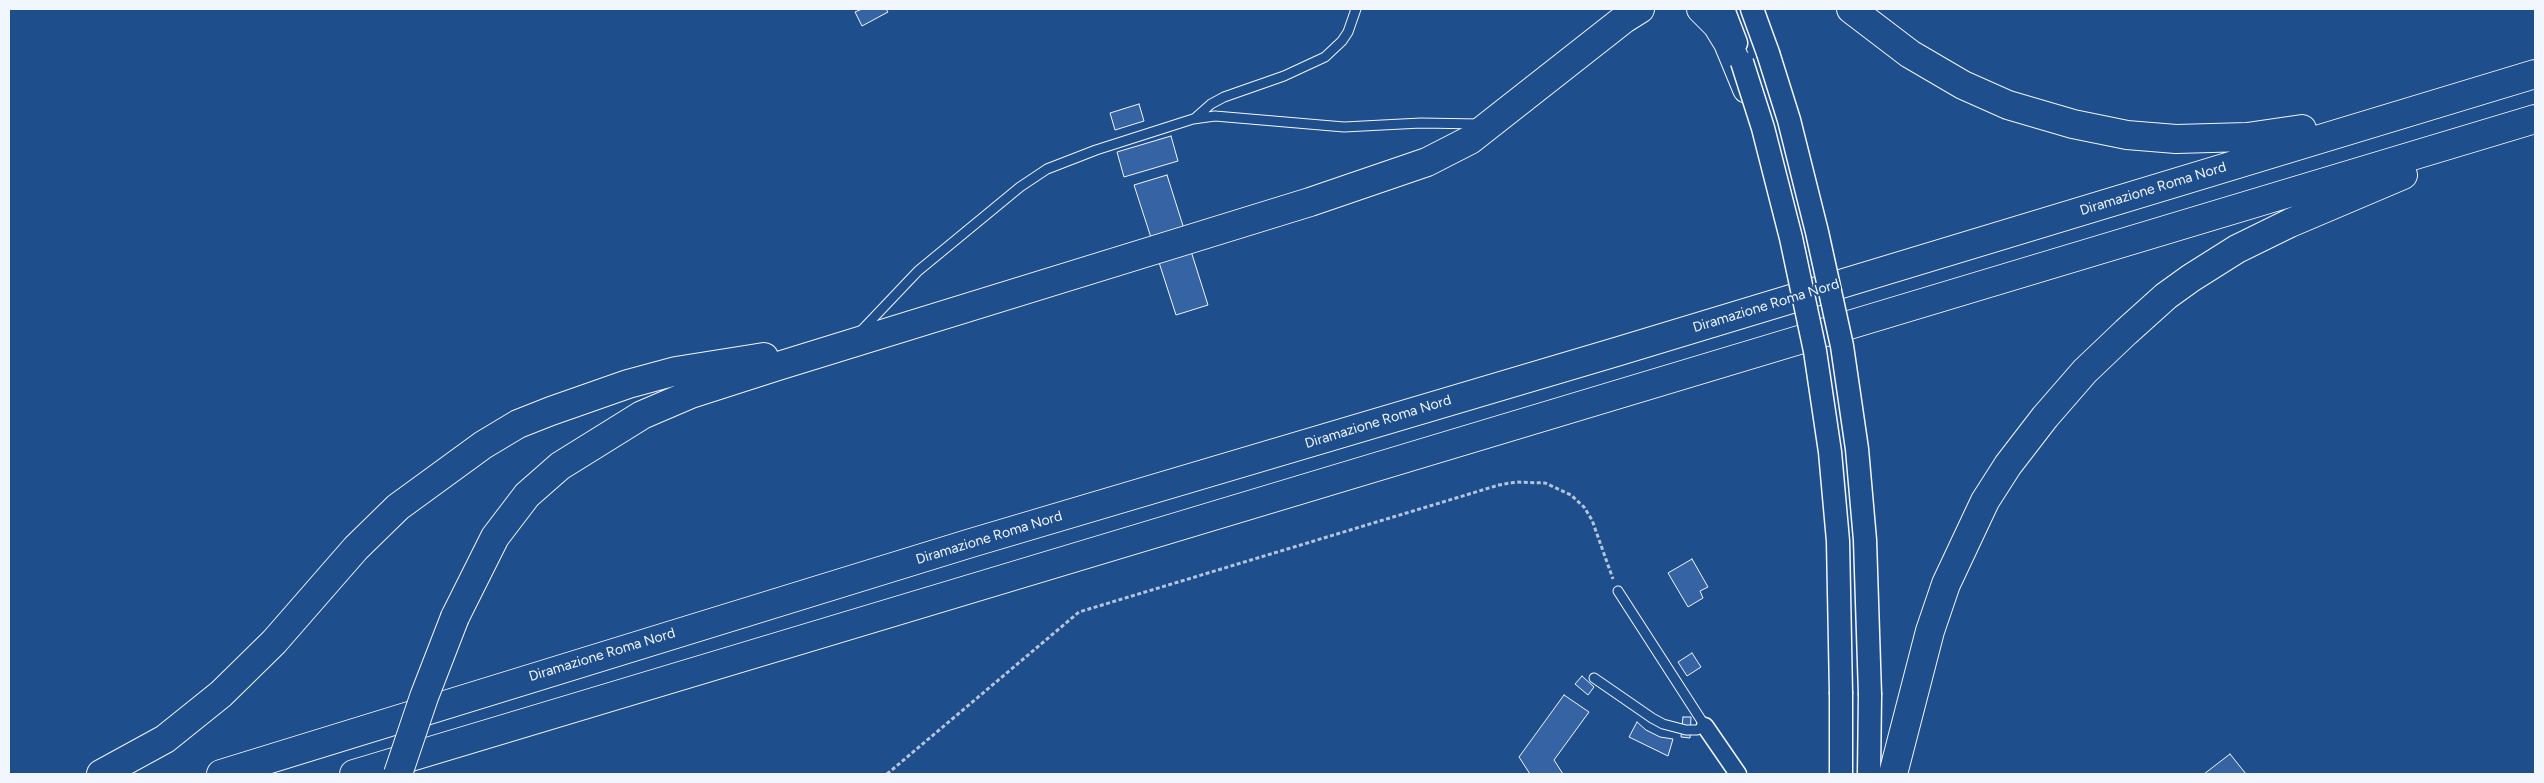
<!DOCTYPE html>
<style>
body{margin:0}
#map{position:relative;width:2544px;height:783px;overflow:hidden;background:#1f4e8c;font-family:Figtree,sans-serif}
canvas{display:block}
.frame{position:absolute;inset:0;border:10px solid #f2f6ff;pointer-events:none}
</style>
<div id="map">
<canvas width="2544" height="783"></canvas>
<div class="frame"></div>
</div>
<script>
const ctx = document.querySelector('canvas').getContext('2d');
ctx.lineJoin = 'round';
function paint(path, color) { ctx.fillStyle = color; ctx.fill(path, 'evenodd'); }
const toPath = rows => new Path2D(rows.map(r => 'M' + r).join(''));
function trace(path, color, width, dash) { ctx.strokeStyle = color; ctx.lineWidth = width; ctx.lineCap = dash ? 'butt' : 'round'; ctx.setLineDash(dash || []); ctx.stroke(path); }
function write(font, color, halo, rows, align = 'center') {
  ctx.font = font + ' Figtree,sans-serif'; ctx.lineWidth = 4; ctx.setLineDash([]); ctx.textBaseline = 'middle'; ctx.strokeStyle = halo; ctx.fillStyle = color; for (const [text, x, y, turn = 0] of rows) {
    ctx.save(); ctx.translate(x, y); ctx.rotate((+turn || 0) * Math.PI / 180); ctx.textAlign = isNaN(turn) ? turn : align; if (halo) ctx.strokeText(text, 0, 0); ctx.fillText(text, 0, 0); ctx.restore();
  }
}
const building = toPath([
 [862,9,886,9,888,12,862,26,855,12,862,9],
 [1139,104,1144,121,1115,130,1110,113,1139,104],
 [1171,136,1178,161,1124,177,1117,152,1171,136],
 [1167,175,1208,305,1176,315,1134,185,1167,175],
 [1692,559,1708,587,1700,591,1703,598,1688,607,1668,573,1692,559],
 [1692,653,1701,667,1687,676,1678,662,1692,653],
 [1582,676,1594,687,1588,695,1575,684,1582,676],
 [1564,695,1589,712,1554,760,1563,774,1530,774,1519,757,1564,695],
 [1683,717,1691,717,1690,738,1681,737,1683,717],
 [1637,722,1646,730,1660,737,1673,739,1668,756,1629,737,1637,722],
 [2230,754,2246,774,2204,774,2230,754]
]);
const path = toPath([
 [887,774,1079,612,1499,485,1516,482,1545,483,1571,495,1584,507,1592,520,1613,579]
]);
const service = toPath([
 [1194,119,1211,104,1224,97,1284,76,1325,57,1342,41,1348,32,1356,9],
 [861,331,918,271,1020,187,1047,169,1096,150,1193,119,1215,116,1344,127,1421,123,1479,124],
 [1594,678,1652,718,1663,724,1686,730,1697,730,1705,726,1618,591]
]);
const minor = toPath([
 [1705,726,1738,774]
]);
const secondary = toPath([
 [1723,9,1736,43],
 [1752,9,1768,53],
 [1841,774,1841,694],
 [1869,774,1870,695]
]);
const motorway = toPath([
 [1701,9,1717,25,1728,43,1747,89],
 [1851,9,1910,54,1963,85,2008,105,2073,124,2127,135,2176,139,2247,137,2302,129],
 [455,617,495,537,527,495,560,466,642,415,691,394,775,367,1310,202,1427,162,1470,140,1624,19,1640,9],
 [101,774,165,739,221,694,274,642,356,548,398,507,483,445,518,424,551,411,628,384,676,371,764,357],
 [221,774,971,543,1616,352,2535,74],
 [354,774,2535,119],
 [1893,774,1930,631,1946,584,1985,501,2008,465,2045,417,2085,371,2126,332,2166,296,2191,278,2237,249,2290,223,2403,175]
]);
const secondaryBridge = toPath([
 [1768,53,1789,120,1817,232,1842,346,1857,449,1865,540,1870,695],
 [1742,62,1763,128,1791,238,1815,351,1830,452,1838,541,1841,694]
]);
const motorwayBridge = toPath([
 [398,774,424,697,455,617]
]);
const streetNames = [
 ["Diramazione Roma Nord",2153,189,-17],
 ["Diramazione Roma Nord",1766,306,-17],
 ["Diramazione Roma Nord",1378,422,-17],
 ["Diramazione Roma Nord",989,538,-17],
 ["Diramazione Roma Nord",602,655,-17]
];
paint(building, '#3563a3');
trace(building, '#f2f6ff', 1);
trace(service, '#f2f6ff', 11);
trace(minor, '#f2f6ff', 19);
trace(secondary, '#f2f6ff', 25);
trace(motorway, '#f2f6ff', 30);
trace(path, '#b3c4dc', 3, [4, 2.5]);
trace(service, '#1f4e8c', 9);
trace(minor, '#1f4e8c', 16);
trace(secondary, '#1f4e8c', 22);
trace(motorway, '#1f4e8c', 28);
trace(secondaryBridge, '#f2f6ff', 25, []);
trace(motorwayBridge, '#f2f6ff', 30, []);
trace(secondaryBridge, '#1f4e8c', 22);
trace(motorwayBridge, '#1f4e8c', 28);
write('14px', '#f2f6ff', '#1f4e8c', streetNames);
</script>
